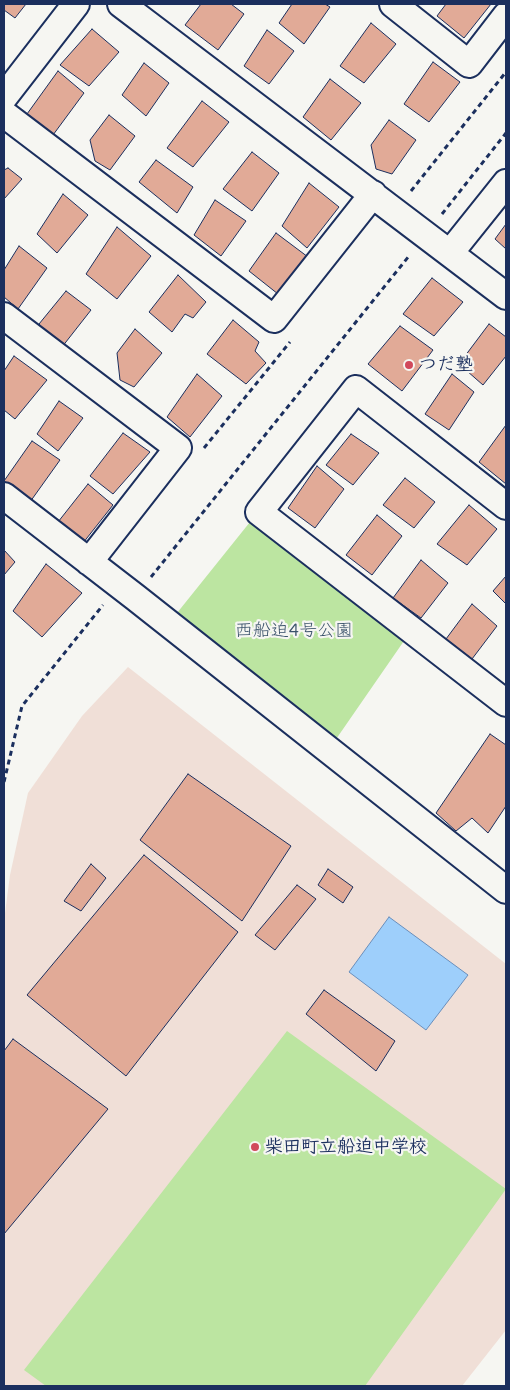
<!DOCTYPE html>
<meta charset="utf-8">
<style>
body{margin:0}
#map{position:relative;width:510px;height:1390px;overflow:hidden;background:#f6f6f2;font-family:Delius,sans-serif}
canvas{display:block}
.frame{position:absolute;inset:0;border:5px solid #1b2f5e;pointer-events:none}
</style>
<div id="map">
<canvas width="510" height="1390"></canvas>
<div class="frame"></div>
</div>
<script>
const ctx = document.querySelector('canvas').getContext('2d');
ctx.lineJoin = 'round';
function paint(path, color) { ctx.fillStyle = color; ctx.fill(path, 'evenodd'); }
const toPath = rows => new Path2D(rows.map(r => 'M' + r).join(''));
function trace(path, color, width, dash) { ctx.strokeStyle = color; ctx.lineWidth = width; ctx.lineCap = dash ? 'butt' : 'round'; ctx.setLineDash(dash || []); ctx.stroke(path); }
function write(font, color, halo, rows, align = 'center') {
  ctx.font = font + ' Delius,"Klee One",sans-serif'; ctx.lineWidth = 4.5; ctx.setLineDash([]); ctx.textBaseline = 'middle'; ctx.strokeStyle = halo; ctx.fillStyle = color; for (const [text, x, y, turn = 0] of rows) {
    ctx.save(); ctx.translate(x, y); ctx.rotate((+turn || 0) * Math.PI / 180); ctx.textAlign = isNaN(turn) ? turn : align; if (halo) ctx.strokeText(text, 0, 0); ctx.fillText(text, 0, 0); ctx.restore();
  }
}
const built = toPath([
 [128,667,506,964,506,1330,462,1386,4,1386,4,921,10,875,28,793,82,716]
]);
const green = toPath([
 [254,517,406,638,332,745,173,618],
 [287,1031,506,1189,365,1386,46,1386,24,1370]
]);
const water = toPath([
 [389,917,468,975,426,1030,349,972,389,917]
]);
const building = toPath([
 [4,4,26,4,15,18,4,10,4,4],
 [201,4,231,4,244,14,218,50,185,25,201,4],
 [292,4,325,4,330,7,304,44,279,23,292,4],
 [446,4,491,4,464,38,437,16,446,4],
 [371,23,396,44,364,83,340,66,371,23],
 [92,29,119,52,89,86,60,65,92,29],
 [267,30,294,51,269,84,244,66,267,30],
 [433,62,460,82,429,122,404,104,433,62],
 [144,63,169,83,146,116,122,95,144,63],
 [58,71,84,93,53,135,27,114,58,71],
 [330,79,361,103,331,140,303,117,330,79],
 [202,101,229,122,193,167,167,148,202,101],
 [109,115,135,136,110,170,95,161,90,140,109,115],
 [389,120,416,140,392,174,376,169,371,145,389,120],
 [252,152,279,173,252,211,223,189,252,152],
 [156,160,193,187,177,213,139,182,156,160],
 [8,168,22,179,4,199,4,170,8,168],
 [309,183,339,207,307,248,282,226,309,183],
 [63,194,88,215,57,253,37,234,63,194],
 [215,200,246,221,221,256,194,235,215,200],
 [506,224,506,249,495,239,506,224],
 [117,227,151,256,117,299,86,274,117,227],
 [276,233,308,257,278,294,249,271,276,233],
 [19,246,47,268,18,309,4,297,4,270,19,246],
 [178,275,206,302,193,318,185,314,172,332,149,312,178,275],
 [432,278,463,302,434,336,403,314,432,278],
 [66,291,91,310,62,347,39,324,66,291],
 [233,320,259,342,255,351,266,363,246,384,207,354,233,320],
 [489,324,506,337,506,356,483,385,459,364,489,324],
 [400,326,433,350,402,391,368,364,400,326],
 [135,329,162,353,134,387,120,380,117,353,135,329],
 [14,356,47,380,15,419,4,410,4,371,14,356],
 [197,374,222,396,190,437,167,417,197,374],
 [452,374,474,392,449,430,425,414,452,374],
 [59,401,83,418,58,451,37,434,59,401],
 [506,425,506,484,479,462,506,425],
 [123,433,150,452,113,494,90,476,123,433],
 [351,434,379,453,353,485,326,465,351,434],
 [32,441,60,460,30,502,4,481,32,441],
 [317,466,344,489,315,528,288,508,317,466],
 [405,478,435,502,414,528,383,505,405,478],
 [88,484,113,505,83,543,58,522,88,484],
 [469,505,497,529,467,565,437,544,469,505],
 [377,515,402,536,372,575,346,555,377,515],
 [4,550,15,562,4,575,4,550],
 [421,560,448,583,421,618,393,598,421,560],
 [46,564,82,593,42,637,13,611,46,564],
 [506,576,506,604,493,591,506,576],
 [472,604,497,626,472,659,446,639,472,604],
 [490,734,506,745,506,806,488,833,472,818,456,831,436,813,490,734],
 [188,774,291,846,242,921,140,840,188,774],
 [144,855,238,932,126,1076,27,995,144,855],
 [91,864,106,878,81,911,64,901,91,864],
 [328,869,353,887,343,903,318,885,328,869],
 [297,885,316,899,275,950,255,935,297,885],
 [324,990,395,1041,376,1071,306,1014,324,990],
 [13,1039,108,1109,4,1234,4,1051,13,1039]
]);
const path = toPath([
 [411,191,506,72],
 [442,214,506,133],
 [204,448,290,342],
 [151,577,409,256],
 [4,782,22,706,103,605]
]);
const street = toPath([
 [121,4,506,296],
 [393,4,469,64,506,16],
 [4,97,76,4],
 [4,114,274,319,373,194],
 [450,253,506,183],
 [4,316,178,448,89,562],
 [4,496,135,597,506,890],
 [506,506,356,389,259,512,506,703]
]);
const markers = [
 [409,365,5,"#d1495b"],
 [255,1147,5,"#d1495b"]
];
const poiNames = [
 ["つだ塾",419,365],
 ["柴田町立船迫中学校",265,1147]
];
const parkNames = [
 ["西船迫4号公園",294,631]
];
paint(built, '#f0dfd7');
paint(green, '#bce5a1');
paint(water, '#9ecffb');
trace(water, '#6a8fbc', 1);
paint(building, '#e1aa97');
trace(building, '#1b2f5e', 1);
trace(street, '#1b2f5e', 30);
trace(path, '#1b2f5e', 3, [5, 4]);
trace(street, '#f6f6f2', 26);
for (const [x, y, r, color] of markers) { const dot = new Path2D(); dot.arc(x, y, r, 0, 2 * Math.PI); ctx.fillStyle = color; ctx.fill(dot); trace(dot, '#f6f6f2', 2); }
write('bold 18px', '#1b2f5e', '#f6f6f2', poiNames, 'left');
write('18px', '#3b536b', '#f6f6f2', parkNames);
</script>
